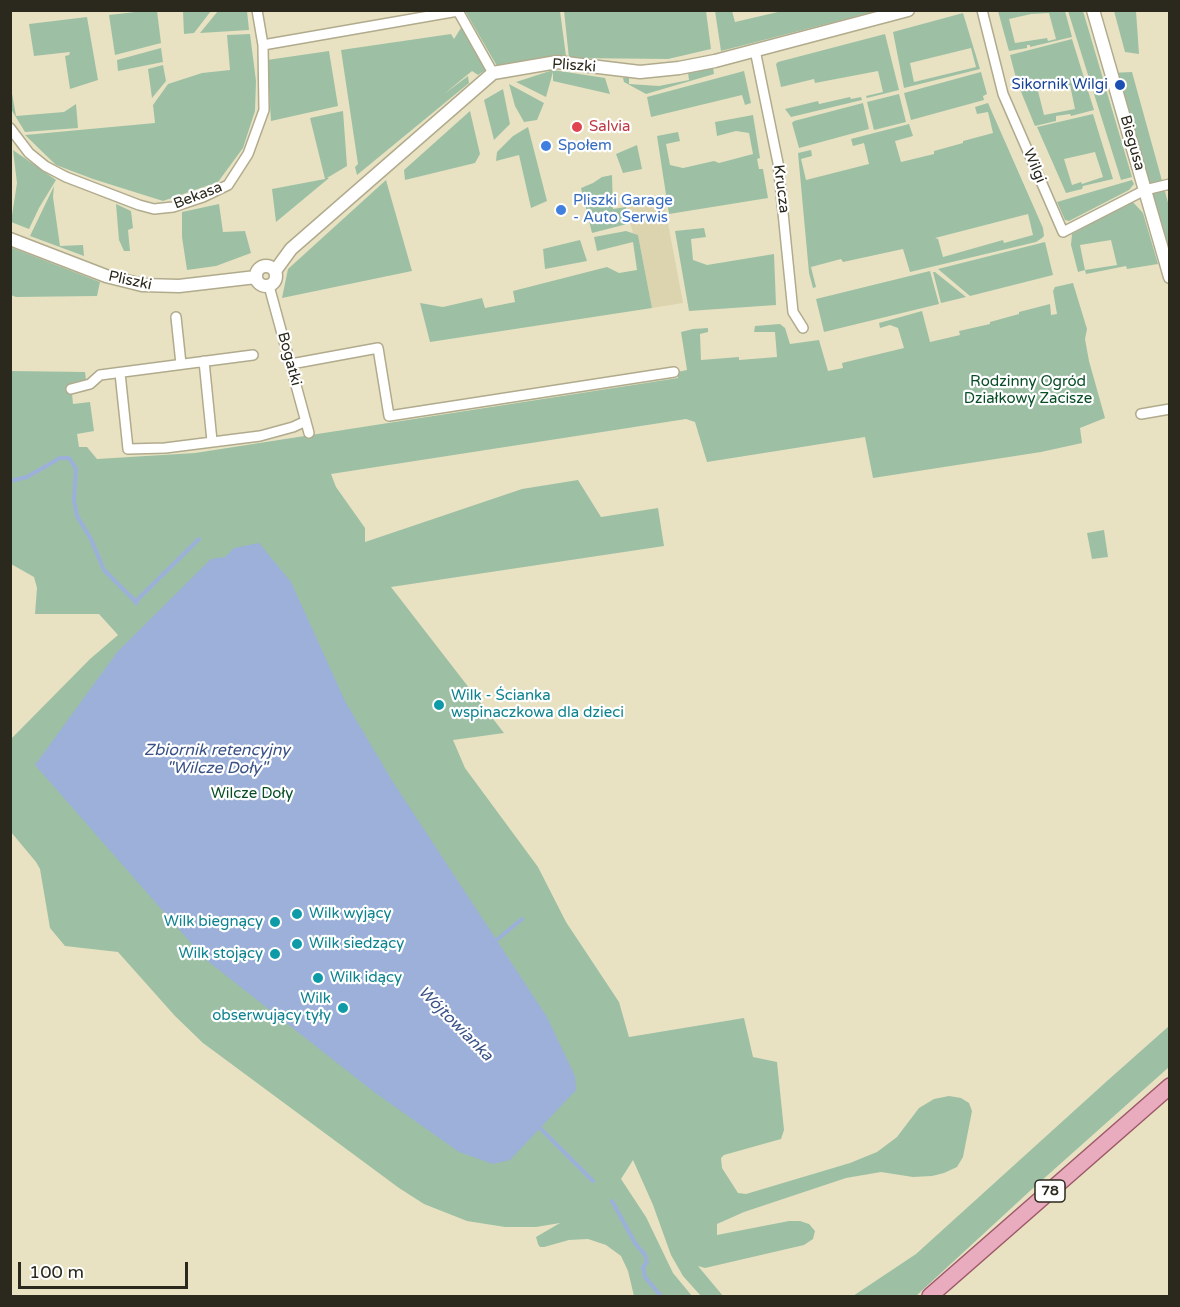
<!DOCTYPE html>
<meta charset="utf-8">
<style>
body{margin:0}
#map{position:relative;width:1180px;height:1307px;overflow:hidden;background:#e8e2c2;font-family:"Varela Round",sans-serif}
canvas{display:block}
.frame{position:absolute;inset:0;border:12px solid #2b291d;pointer-events:none}
.scale{position:absolute;left:18px;top:1262px;width:170px;height:27px;box-sizing:border-box;border:3px solid #2b291d;border-top:0;padding-left:8px;font-size:18px;line-height:21px;white-space:nowrap;color:#2b291d;-webkit-text-stroke:4px #fff;paint-order:stroke}
</style>
<div id="map">
<canvas width="1180" height="1307"></canvas>
<div class="frame"></div>
<div class="scale">100 m</div>
</div>
<script>
const ctx = document.querySelector('canvas').getContext('2d');
ctx.lineJoin = 'round';
function paint(path, color) { ctx.fillStyle = color; ctx.fill(path, 'evenodd'); }
const toPath = rows => new Path2D(rows.map(r => 'M' + r).join(''));
function trace(path, color, width, dash) { ctx.strokeStyle = color; ctx.lineWidth = width; ctx.lineCap = dash ? 'butt' : 'round'; ctx.setLineDash(dash || []); ctx.stroke(path); }
function write(font, color, halo, rows, align = 'center') {
  ctx.font = font + ' "Varela Round",sans-serif'; ctx.lineWidth = 4.5; ctx.setLineDash([]); ctx.textBaseline = 'middle'; ctx.strokeStyle = halo; ctx.fillStyle = color; for (const [text, x, y, turn = 0] of rows) {
    ctx.save(); ctx.translate(x, y); ctx.rotate((+turn || 0) * Math.PI / 180); ctx.textAlign = isNaN(turn) ? turn : align; if (halo) ctx.strokeText(text, 0, 0); ctx.fillText(text, 0, 0); ctx.restore();
  }
}
const built = toPath([
 [664,202,683,303,652,308,638,235,633,233,626,207]
]);
const green = toPath([
 [144,11,157,11,161,43,115,55,109,15],
 [183,11,183,10,211,11,194,33,184,34],
 [218,11,247,11,249,30,200,33],
 [465,11,560,11,566,56,497,66],
 [564,11,706,11,711,49,668,59,569,58],
 [715,11,732,11,735,22,782,11,877,11,721,51],
 [998,11,1065,11,1072,37,1030,47,1030,45,1027,45,1027,48,1009,51],
 [1049,13,1056,39,1048,41,1047,38,1015,43,1009,19,1031,14],
 [1068,11,1083,11,1132,177,1121,180],
 [1114,11,1136,11,1139,54,1125,52],
 [963,13,980,69,904,88,893,32],
 [971,48,976,67,914,82,910,63],
 [87,17,98,80,70,89,65,56,69,55,70,52,34,56,29,24],
 [464,23,490,67,478,75,472,71,444,94,468,76,469,83,357,175,355,167,358,164,341,50,451,34,454,39],
 [250,34,256,81,255,111,243,148,218,182,163,201,93,179,56,165,25,135,155,123,153,105,168,84,202,73,230,70,227,35],
 [885,34,899,90,867,98,866,96,883,92,878,71,815,83,814,79,781,87,776,64,778,62],
 [1072,39,1094,110,1071,116,1070,114,1056,116,1056,121,1035,126,1017,82,1010,55],
 [1060,85,1060,87,1070,85,1075,109,1044,115,1038,91],
 [161,48,163,62,118,71,117,60],
 [329,51,338,106,271,121,267,60],
 [163,65,166,81,152,98,148,69],
 [713,67,714,74,646,94,624,82,623,78,629,77,629,84,659,86,689,80,688,73],
 [553,70,605,78,610,94,553,81,553,72,546,97,516,82],
 [744,71,751,103,745,105,742,95,651,117,647,97],
 [981,72,987,94,983,96,984,100,911,120,904,93],
 [1132,72,1169,206,1169,276,1111,73],
 [10,82,16,116,64,112,76,104,78,128,25,132,11,109],
 [509,84,544,103,537,120,524,122,515,106],
 [503,89,510,124,494,140,484,100],
 [899,94,906,122,874,130,867,102],
 [850,97,851,99,861,97,862,100,791,117,785,109,818,101,819,104],
 [863,103,869,129,799,148,792,123,794,121],
 [988,103,1043,228,1044,236,1042,238,1036,242,910,272,903,249,843,262,841,259,811,267,816,287,813,288,809,273,798,153,811,150,812,156,801,159,806,180,869,164,864,143,853,146,851,139,909,124,913,136,895,141,901,162,934,154,934,151,963,143,963,141,993,133,988,112,977,114,975,107],
 [1028,214,1033,235,1004,243,1003,240,943,257,938,239,935,238],
 [343,111,347,166,327,178,329,178,276,222,272,189,325,179,310,118],
 [470,111,480,154,475,163,405,180,404,170],
 [1093,114,1113,179,1083,186,1082,189,1066,193,1037,127],
 [1095,152,1103,177,1082,184,1081,182,1072,185,1064,159],
 [753,115,760,158,757,159,759,169,763,169,768,198,669,214,657,136,678,132,680,141,666,144,670,165,683,168,714,161,719,163,753,154,749,133,736,131,717,136,715,122],
 [528,127,547,201,531,208,519,155,496,161,497,152,513,136],
 [637,145,642,169,623,173,616,154],
 [13,150,56,180,39,208,29,229,11,222,17,183],
 [612,175,613,209,626,207,631,223,592,233,581,188,593,183,602,177],
 [386,180,412,271,282,298,288,269],
 [1132,180,1134,184,1129,190,1069,221,1065,220,1057,202],
 [54,186,53,197,60,246,83,245,84,256,30,236],
 [1132,201,1143,213,1158,264,1127,269,1126,266,1086,274,1085,270,1078,272,1071,245,1072,234],
 [1111,240,1117,265,1085,270,1080,245],
 [116,204,131,211,133,228,128,230,130,251,124,251,119,240],
 [219,204,223,232,245,231,251,253,216,266,187,270,182,237,182,212],
 [704,228,706,237,691,239,693,260,707,265,774,254,776,305,689,311,675,231],
 [626,231,638,235,652,308,430,342,420,303,443,307,482,298,485,308,515,302,513,291,607,267,619,273,637,270,633,242,597,251,594,237],
 [580,240,587,261,545,269,543,249],
 [1045,242,1053,275,970,296,938,269],
 [10,247,100,282,97,296,16,297,11,295],
 [930,271,939,304,824,332,816,299],
 [933,272,935,272,966,297,941,303],
 [1073,283,1087,329,1085,339,1089,361,1105,418,1080,428,1082,443,1041,452,873,478,865,437,707,462,695,422,686,419,331,474,336,487,365,528,365,542,522,489,578,480,601,517,658,508,664,546,391,587,504,733,453,740,465,768,538,867,566,922,619,1002,629,1037,744,1018,753,1057,777,1062,784,1130,781,1139,724,1155,721,1158,722,1168,738,1193,746,1194,850,1163,877,1152,897,1137,919,1108,934,1099,949,1096,961,1098,969,1103,972,1111,963,1157,957,1167,944,1173,932,1176,913,1177,881,1172,846,1178,744,1212,717,1224,717,1235,789,1221,800,1221,809,1224,815,1231,813,1239,804,1245,705,1268,698,1266,723,1296,701,1296,683,1276,671,1255,653,1205,633,1160,621,1179,646,1217,673,1273,692,1296,634,1296,628,1271,621,1256,606,1245,588,1239,569,1240,544,1247,540,1247,538,1244,536,1237,560,1223,536,1227,505,1227,467,1221,424,1204,399,1188,203,1043,175,1016,118,952,65,946,50,928,40,869,36,862,11,832,10,740,90,659,118,635,99,614,35,614,37,588,34,577,11,564,11,371,85,372,86,380,71,383,73,404,90,402,94,431,77,434,79,447,87,447,97,459,195,453,678,378,677,372,687,370,681,332,693,329,708,328,708,332,700,334,701,360,739,357,739,360,777,357,775,332,754,332,755,326,780,324,785,328,790,344,819,340,828,371,843,368,842,363,904,348,898,328,890,325,880,328,879,323,922,311,930,342,960,335,959,331,990,324,990,322,1019,314,1019,312,1050,304,1051,315,1057,314,1053,291,1055,287],
 [1104,530,1108,557,1092,559,1087,533],
 [1169,1026,1169,1067,1031,1190,916,1296,853,1296,916,1254,1107,1081]
]);
const water = toPath([
 [259,543,291,582,346,703,393,782,547,1017,575,1076,576,1090,510,1160,493,1164,459,1152,374,1092,205,959,35,765,118,651,211,559,225,557,234,548]
]);
const stream = toPath([
 [10,481,27,477,60,458,69,458,76,469,74,500,77,516,91,539,104,570,137,603],
 [135,602,199,539],
 [493,943,522,919],
 [536,1124,593,1181],
 [612,1201,635,1243,645,1255,647,1262,643,1267,645,1277,661,1296]
]);
const minor = toPath([
 [982,10,1003,94,1063,232,1145,190,1170,184],
 [263,45,458,11,493,73],
 [755,50,778,163,793,312,803,328],
 [10,128,29,153,45,166,66,177,139,205,154,209,173,207,203,197,228,185,248,154,264,110,263,45,257,10],
 [269,286,309,433],
 [176,317,181,364],
 [204,361,212,441],
 [291,364,378,348,389,416,674,372],
 [120,373,128,449,165,448,260,436,293,427,306,421],
 [71,389,90,384,100,375,253,355],
 [1141,414,1170,409]
]);
const tertiary = toPath([
 [1093,10,1170,277],
 [10,239,106,276,142,285,179,286,256,277],
 '256 276a10 10 0 1 1 20 0a10 10 0 1 1-20 0Z',
 [275,271,291,249,493,73,557,62,640,72,679,68,715,61,908,10]
]);
const primary = toPath([
 [930,1296,1170,1086]
]);
const markers = [
 [1120,85,6,"#1a4fb4"],
 [577,127,6,"#e0444e"],
 [546,146,6,"#3f7fe0"],
 [561,210,6,"#3f7fe0"],
 [439,705,6,"#0f9aa8"],
 [297,914,6,"#0f9aa8"],
 [275,922,6,"#0f9aa8"],
 [297,944,6,"#0f9aa8"],
 [275,954,6,"#0f9aa8"],
 [318,978,6,"#0f9aa8"],
 [343,1008,6,"#0f9aa8"]
];
const shields = [
 [1050,1191,30]
];
const shieldNames = [
 ["78",1050,1191]
];
const streetNames = [
 ["Pliszki",574,66,4],
 ["Biegusa",1132,143,74],
 ["Wilgi",1034,166,67],
 ["Krucza",781,189,83],
 ["Bekasa",198,196,-21],
 ["Pliszki",130,281,12],
 ["Bogatki",289,359,75]
];
const transitNames = [
 ["Sikornik Wilgi",1108,85]
];
const healthNames = [
 ["Salvia",589,127]
];
const shopNames = [
 ["Społem",558,146],
 ["Pliszki Garage",573,201],
 ["- Auto Serwis",573,218]
];
const parkNames = [
 ["Rodzinny Ogród",1028,382],
 ["Działkowy Zacisze",1028,399],
 ["Wilcze Doły",252,794]
];
const cultureNames = [
 ["Wilk - Ścianka",451,696],
 ["wspinaczkowa dla dzieci",451,713],
 ["Wilk wyjący",309,914],
 ["Wilk biegnący",263,922,"right"],
 ["Wilk siedzący",309,944],
 ["Wilk stojący",263,954,"right"],
 ["Wilk idący",330,978],
 ["Wilk",331,999,"right"],
 ["obserwujący tyły",331,1016,"right"]
];
const waterNames = [
 ["Zbiornik retencyjny",217,751],
 ["\"Wilcze Doły\"",217,769],
 ["Wójtowianka",455,1024,45]
];
paint(built, '#dcd4af');
paint(green, '#9dc0a5');
paint(water, '#9cb0d9');
trace(stream, '#9cb0d9', 4);
trace(minor, '#b1ab8d', 12);
trace(tertiary, '#b1ab8d', 15);
trace(primary, '#9d5969', 18);
trace(minor, '#fff', 9);
trace(tertiary, '#fff', 12);
trace(primary, '#e9abbe', 15);
for (const [x, y, r, color] of markers) { const dot = new Path2D(); dot.arc(x, y, r, 0, 2 * Math.PI); ctx.fillStyle = color; ctx.fill(dot); trace(dot, '#fff', 2); }
for (const [x, y, w] of shields) { const box = new Path2D(); box.roundRect(x - w / 2, y - 11, w, 22, 4.5); ctx.fillStyle = '#fff'; ctx.fill(box); trace(box, '#2b291d', 1.5); }
write('bold 14px', '#2b291d', null, shieldNames);
write('15px', '#2b291d', '#fff', streetNames);
write('15px', '#164399', '#fff', transitNames, 'right');
write('15px', '#be3a42', '#fff', healthNames, 'left');
write('15px', '#366cbe', '#fff', shopNames, 'left');
write('15px', '#084d26', '#fff', parkNames);
write('15px', '#0d838f', '#fff', cultureNames, 'left');
write('italic 16px', '#395186', '#fff', waterNames);
</script>
